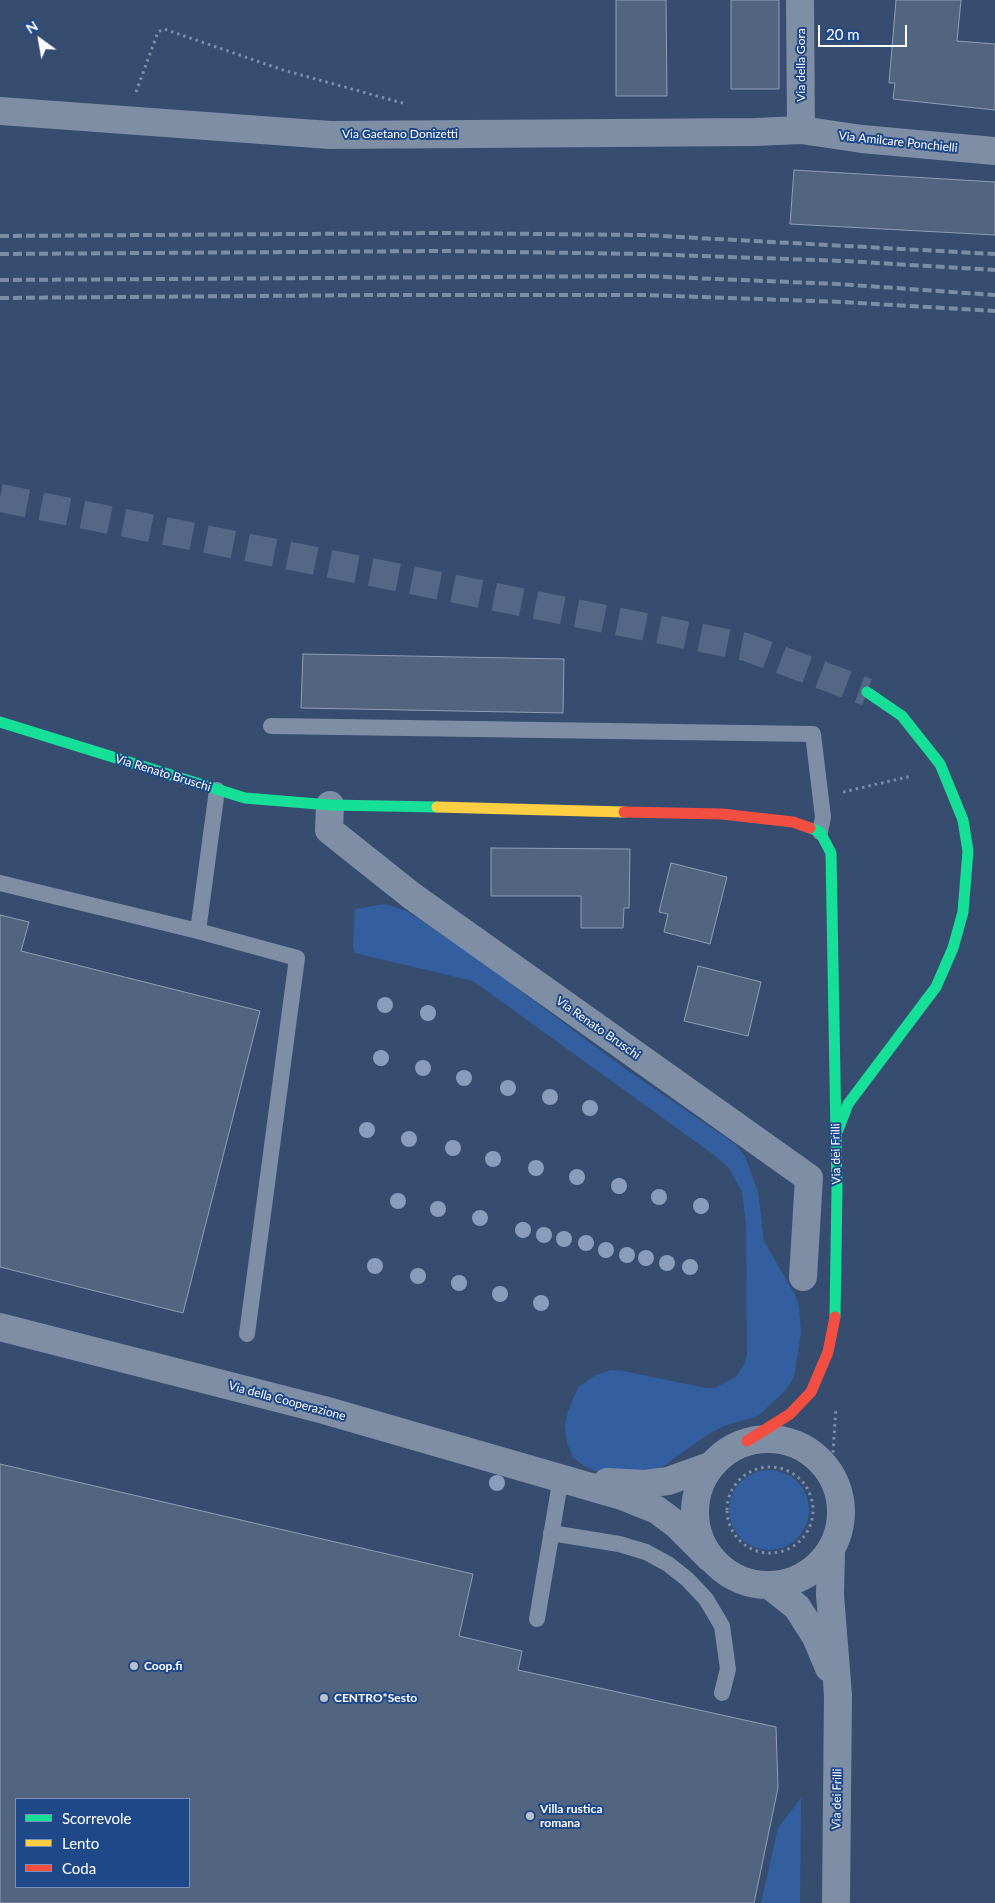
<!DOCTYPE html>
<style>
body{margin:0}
#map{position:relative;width:995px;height:1903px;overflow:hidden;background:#364d70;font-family:Lato,sans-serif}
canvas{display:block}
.legend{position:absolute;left:15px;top:1798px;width:175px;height:90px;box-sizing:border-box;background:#1e4888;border:1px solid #7891b8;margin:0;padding:6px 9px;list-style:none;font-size:15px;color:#fff}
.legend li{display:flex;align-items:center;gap:10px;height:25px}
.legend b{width:25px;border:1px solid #7891b8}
.north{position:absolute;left:15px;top:15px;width:50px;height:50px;-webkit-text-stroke:4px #1e4888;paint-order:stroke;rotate:328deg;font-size:14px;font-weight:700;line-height:20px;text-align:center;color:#fff}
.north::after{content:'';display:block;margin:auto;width:18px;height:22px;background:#fff;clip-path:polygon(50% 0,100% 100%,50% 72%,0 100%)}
.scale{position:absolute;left:818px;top:25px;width:89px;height:22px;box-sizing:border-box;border:2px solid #fff;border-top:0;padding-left:6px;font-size:15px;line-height:18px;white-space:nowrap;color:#fff;-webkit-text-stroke:4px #1e4888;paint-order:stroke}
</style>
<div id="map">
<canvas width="995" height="1903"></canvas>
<ul class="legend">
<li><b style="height:6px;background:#16e098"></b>Scorrevole</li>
<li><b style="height:6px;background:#ffcf43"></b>Lento</li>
<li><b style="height:6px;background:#f24e42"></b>Coda</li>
</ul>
<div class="north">N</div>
<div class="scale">20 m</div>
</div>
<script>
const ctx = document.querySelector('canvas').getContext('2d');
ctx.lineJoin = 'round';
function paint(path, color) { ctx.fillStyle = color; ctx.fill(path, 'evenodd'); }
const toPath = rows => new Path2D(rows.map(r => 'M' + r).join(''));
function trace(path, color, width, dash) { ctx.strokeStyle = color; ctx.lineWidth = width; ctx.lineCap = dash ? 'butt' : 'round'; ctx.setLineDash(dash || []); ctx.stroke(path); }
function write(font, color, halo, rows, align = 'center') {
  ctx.font = font + ' Lato,sans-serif'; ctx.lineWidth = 4; ctx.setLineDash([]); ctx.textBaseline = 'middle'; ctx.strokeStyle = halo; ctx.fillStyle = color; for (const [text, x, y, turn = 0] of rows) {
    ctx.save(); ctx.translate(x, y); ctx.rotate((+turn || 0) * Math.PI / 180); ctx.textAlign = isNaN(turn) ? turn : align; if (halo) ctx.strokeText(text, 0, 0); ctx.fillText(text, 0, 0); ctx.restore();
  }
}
const green = toPath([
 [385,904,406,911,447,936,624,1068,735,1144,745,1156,758,1192,764,1241,795,1295,799,1307,801,1333,794,1377,786,1390,758,1416,724,1426,707,1435,655,1472,601,1473,584,1466,573,1457,567,1443,565,1425,568,1412,578,1387,596,1375,611,1370,623,1371,706,1388,715,1388,737,1376,745,1363,747,1353,746,1225,742,1192,728,1167,714,1155,473,981,355,953,353,947,355,909],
 '729 1510a40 40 0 1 1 80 0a40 40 0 1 1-80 0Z',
 [801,1798,800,1903,761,1903,778,1828]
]);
const building = toPath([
 [616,0,666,0,667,96,616,96,616,0],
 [731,0,779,0,779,89,731,89,731,0],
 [896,0,961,0,957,41,995,44,995,110,893,99,895,83,889,83,896,0],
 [794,170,995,182,995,235,790,224,794,170],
 [303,654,564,659,563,713,301,708,303,654],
 [491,848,630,849,629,908,624,908,623,928,581,928,581,896,491,896,491,848],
 [671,863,727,877,710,944,664,932,668,914,659,912,671,863],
 [0,915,29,922,21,951,260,1011,183,1313,0,1267,0,915],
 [698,966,761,982,748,1036,684,1021,698,966],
 [0,1464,473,1574,459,1636,522,1651,518,1670,776,1727,778,1788,754,1903,0,1903,0,1464],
 [16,1799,189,1799,189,1887,16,1887,16,1799]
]);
const secondaryTunnel = toPath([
 [0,498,746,647,867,692]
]);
const path = toPath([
 [136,92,158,32,164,29,283,70,406,104],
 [843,792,912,776],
 '727 1510a43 43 0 1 1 86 0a43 43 0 1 1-86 0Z',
 [836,1485,833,1452,836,1408]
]);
const lane = toPath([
 [271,726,813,734,823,817,820,832],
 [217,790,198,931,297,958,247,1334],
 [0,883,198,931],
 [551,1533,619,1544,646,1552,668,1564,687,1579,706,1599,722,1626,728,1669,722,1693],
 [537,1619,561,1477]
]);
const street = toPath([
 [800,0,801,130],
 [0,111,330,135,755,132,801,130,862,139,995,151],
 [330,805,329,830,412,896,809,1178,803,1277],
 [0,1327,324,1410,622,1496,657,1510,677,1525,710,1558],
 '695 1512a73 73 0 1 1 146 0a73 73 0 1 1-146 0Z',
 [607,1482,645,1484,668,1481,710,1466],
 [831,1550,830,1595,838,1695,836,1903],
 [769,1585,797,1607,816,1637,829,1668]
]);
const fast = toPath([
 [0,722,245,798,330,805,437,807],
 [810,828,820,832,831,853,837,1190,835,1317],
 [838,1130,848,1104,936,987,953,948,963,912,968,851,963,820,940,764,902,716,867,692]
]);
const slow = toPath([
 [437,807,624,812]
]);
const jam = toPath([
 [624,812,722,814,793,822,810,828],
 [747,1441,790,1414,811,1392,828,1352,835,1317]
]);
const rail = toPath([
 [0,236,442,233,643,235,995,254],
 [0,254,443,251,644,254,844,261,995,270],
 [0,280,644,276,838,284,995,295],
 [0,298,379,295,644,295,843,302,995,311]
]);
const trees = [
 [385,1005],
 [428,1013],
 [381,1058],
 [423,1068],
 [464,1078],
 [508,1088],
 [550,1097],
 [590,1108],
 [367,1130],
 [409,1139],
 [453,1148],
 [493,1159],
 [536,1168],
 [577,1177],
 [619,1186],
 [659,1197],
 [398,1201],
 [701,1206],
 [438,1209],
 [480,1218],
 [523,1230],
 [544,1235],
 [564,1239],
 [586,1243],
 [606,1250],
 [627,1255],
 [646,1258],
 [667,1263],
 [375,1266],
 [690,1267],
 [418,1276],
 [459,1283],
 [500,1294],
 [541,1303],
 [497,1483]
];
const markers = [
 [134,1666,5,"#b9c1cd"],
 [324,1698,5,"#b9c1cd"],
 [530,1816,5,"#b9c1cd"]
];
const streetNames = [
 ["Via della Gora",801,65,-90],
 ["Via Gaetano Donizetti",400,134],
 ["Via Amilcare Ponchielli",898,142,6],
 ["Via Renato Bruschi",163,773,17],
 ["Via Renato Bruschi",598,1028,35],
 ["Via dei Frilli",836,1154,-91],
 ["Via della Cooperazione",287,1401,15],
 ["Via dei Frilli",837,1799,-89]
];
const poiNames = [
 ["Coop.fi",144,1666],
 ["CENTRO*Sesto",334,1698],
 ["Villa rustica",540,1809],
 ["romana",540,1823]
];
paint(green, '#335e9f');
paint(building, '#526580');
trace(building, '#919eb3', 1);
trace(secondaryTunnel, '#546885', 28, [28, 14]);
trace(path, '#7d8ea5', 3, [2.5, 4]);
trace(lane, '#7d8ea5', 16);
trace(street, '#7d8ea5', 28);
trace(fast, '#16e098', 11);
trace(slow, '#ffcf43', 11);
trace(jam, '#f24e42', 11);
trace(rail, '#7d8ea4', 4, [9, 4]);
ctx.fillStyle = '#899dbb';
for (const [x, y] of trees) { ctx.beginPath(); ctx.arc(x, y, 8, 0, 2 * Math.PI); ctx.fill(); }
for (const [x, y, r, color] of markers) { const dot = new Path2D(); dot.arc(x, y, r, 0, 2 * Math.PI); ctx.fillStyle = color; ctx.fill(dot); trace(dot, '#1e4888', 2); }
write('12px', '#fff', '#1e4888', streetNames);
write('bold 12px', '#fff', '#1e4888', poiNames, 'left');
</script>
